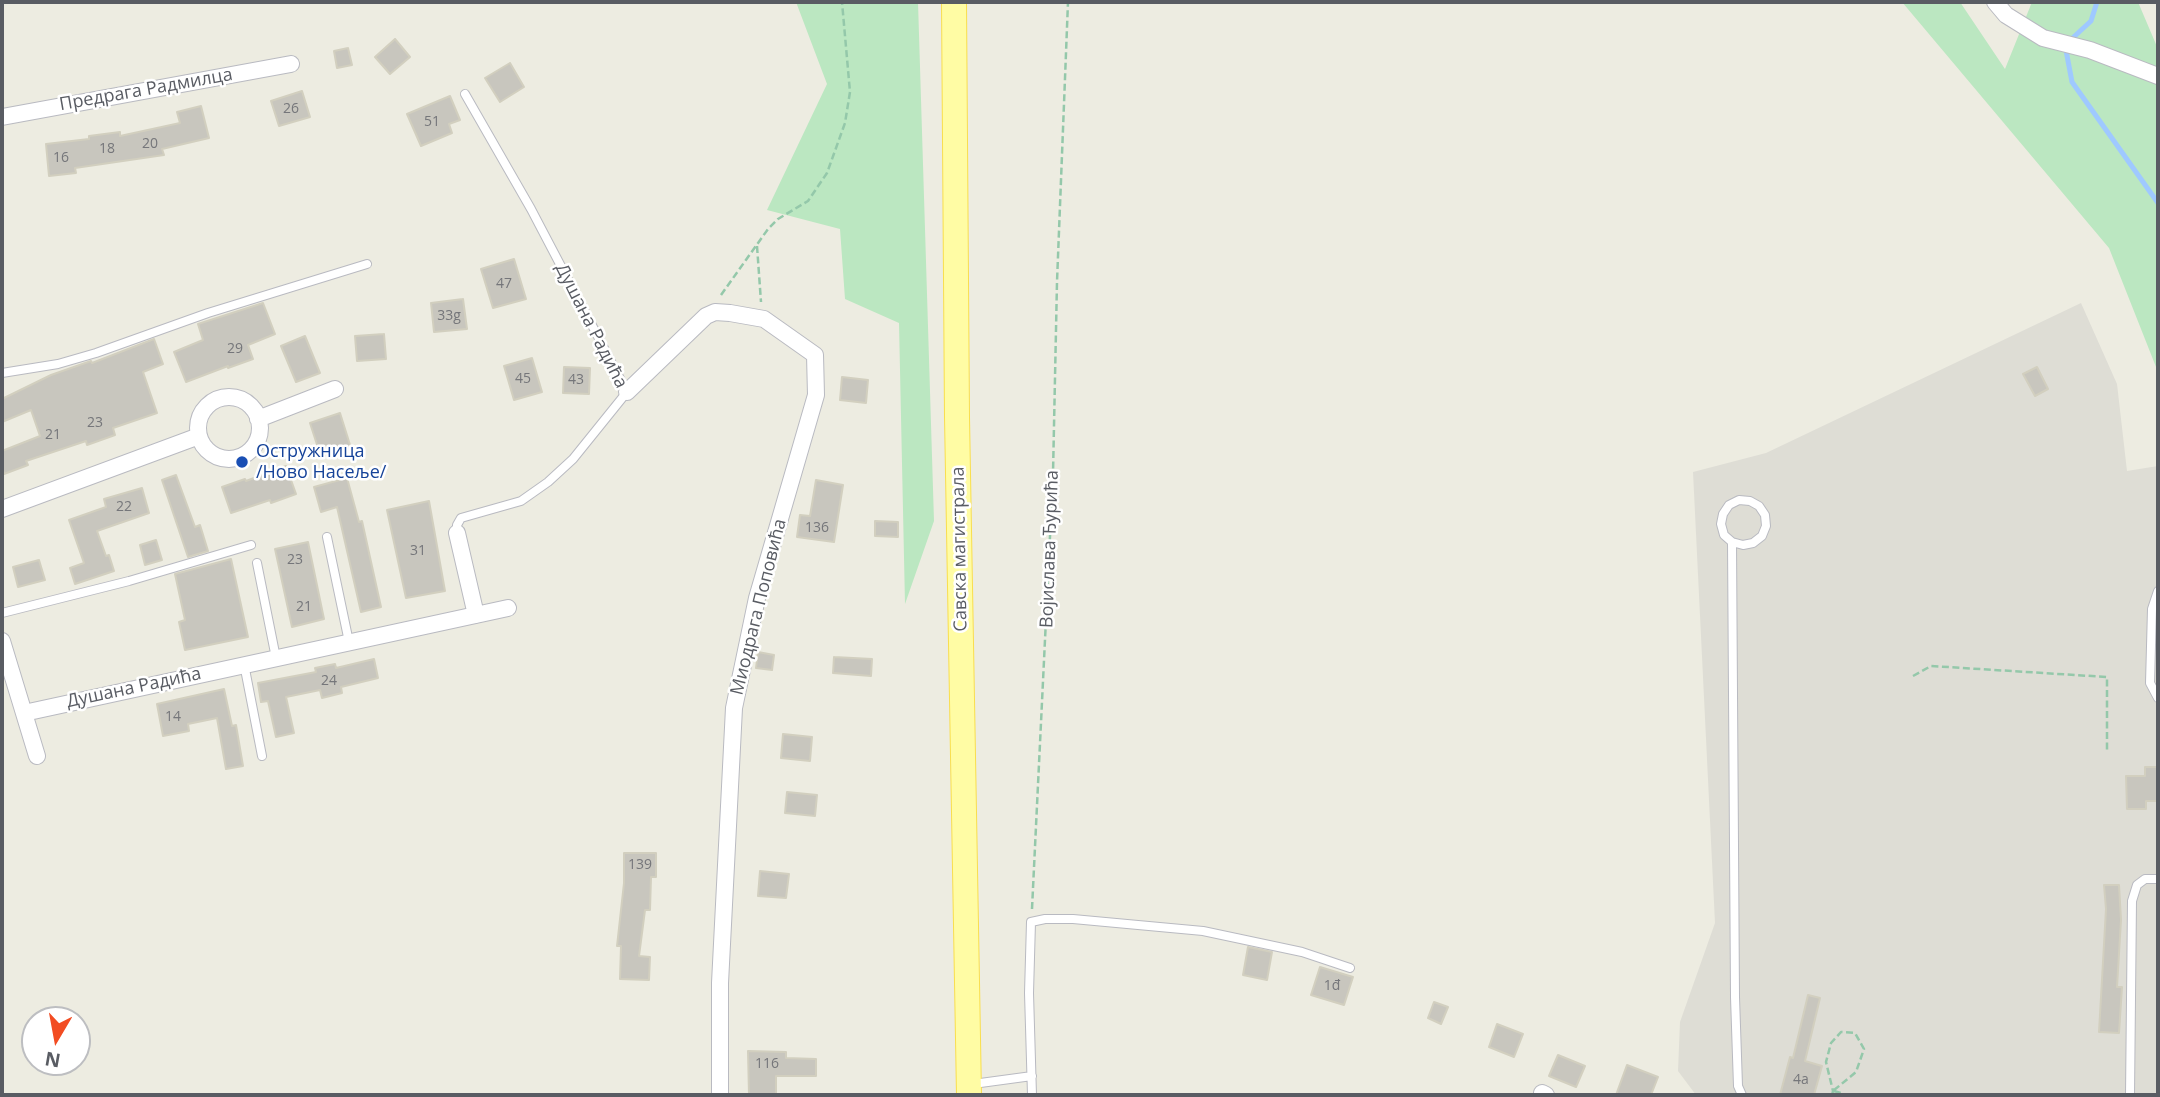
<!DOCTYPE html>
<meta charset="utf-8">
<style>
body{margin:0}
#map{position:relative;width:2160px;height:1097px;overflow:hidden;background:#edece1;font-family:"Open Sans",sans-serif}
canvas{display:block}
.frame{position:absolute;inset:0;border:4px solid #595c63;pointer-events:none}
.north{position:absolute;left:21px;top:1006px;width:70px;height:70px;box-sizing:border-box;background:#fff;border:2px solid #bdbec1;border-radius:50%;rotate:190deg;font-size:19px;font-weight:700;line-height:28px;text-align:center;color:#595c63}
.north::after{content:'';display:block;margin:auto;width:24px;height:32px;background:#f24c22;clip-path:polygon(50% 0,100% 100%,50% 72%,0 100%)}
</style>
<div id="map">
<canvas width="2160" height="1097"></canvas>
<div class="frame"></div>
<div class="north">N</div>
</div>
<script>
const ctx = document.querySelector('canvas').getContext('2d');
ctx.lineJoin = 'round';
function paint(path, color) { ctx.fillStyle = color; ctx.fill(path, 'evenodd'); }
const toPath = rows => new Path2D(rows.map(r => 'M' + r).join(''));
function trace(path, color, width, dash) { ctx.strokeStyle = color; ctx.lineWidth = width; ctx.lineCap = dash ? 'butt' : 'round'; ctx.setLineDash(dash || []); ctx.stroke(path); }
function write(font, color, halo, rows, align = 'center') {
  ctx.font = font + ' "Open Sans",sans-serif'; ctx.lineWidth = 5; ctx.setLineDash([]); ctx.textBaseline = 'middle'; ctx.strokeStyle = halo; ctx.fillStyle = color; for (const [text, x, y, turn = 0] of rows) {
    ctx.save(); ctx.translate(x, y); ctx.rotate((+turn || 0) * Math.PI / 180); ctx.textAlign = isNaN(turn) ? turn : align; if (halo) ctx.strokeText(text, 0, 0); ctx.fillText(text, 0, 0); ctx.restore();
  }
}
const industrial = toPath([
 [2081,303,2117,384,2127,471,2158,466,2158,1095,1696,1095,1678,1071,1680,1022,1715,923,1693,472,1766,453]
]);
const green = toPath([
 [796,2,918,2,934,521,905,604,899,323,845,299,840,229,767,210,827,84],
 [1902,2,1960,2,2005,69,2032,2,2138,2,2158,49,2158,372,2109,248]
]);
const stream = toPath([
 [2097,2,2091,21,2065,45,2072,82,2158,203]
]);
const building = toPath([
 [395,39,410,57,390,74,375,57,395,39],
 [348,48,352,65,337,68,334,51,348,48],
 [510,63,524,87,500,102,485,78,510,63],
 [302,91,310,117,279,126,271,101,302,91],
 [450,96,460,120,449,124,452,133,421,146,407,114,450,96],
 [201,106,209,138,162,149,164,155,75,168,76,173,49,176,46,144,89,139,89,136,120,132,120,136,180,123,177,112,201,106],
 [514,259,526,299,493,308,481,269,514,259],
 [463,299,467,329,434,332,431,303,463,299],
 [263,303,275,334,248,345,253,359,228,368,228,366,186,382,174,352,203,340,198,324,263,303],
 [384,334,386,359,357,361,355,336,384,334],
 [305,336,320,373,296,382,281,346,305,336],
 [154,339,163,364,143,372,157,413,113,428,115,435,87,445,86,441,26,461,28,465,4,474,2,467,2,451,40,436,31,410,2,422,2,399,51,375,91,361,92,363,154,339],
 [532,358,542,392,514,400,504,366,532,358],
 [564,367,590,368,589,394,563,393,564,367],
 [2037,367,2048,389,2035,396,2023,374,2037,367],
 [842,377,868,380,866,403,840,400,842,377],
 [340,413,351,448,321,457,310,423,340,413],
 [286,466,296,494,271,503,270,500,231,513,222,487,245,479,246,481,286,466],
 [176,475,195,527,200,525,208,551,188,557,162,480,176,475],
 [347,478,359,522,362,521,381,607,361,612,337,507,321,512,314,487,347,478],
 [816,480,843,485,834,542,797,537,800,515,810,516,816,480],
 [142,488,149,513,97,531,106,556,109,555,114,571,75,584,70,568,84,563,69,520,106,507,104,499,142,488],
 [429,501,445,591,406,598,387,510,429,501],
 [875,521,898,522,898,537,875,536,875,521],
 [156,540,162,560,145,565,140,545,156,540],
 [308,542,324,619,292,627,275,549,308,542],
 [231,559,248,637,185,650,179,622,185,620,175,574,231,559],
 [39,560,45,580,18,587,13,567,39,560],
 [758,652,774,655,772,670,756,668,758,652],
 [834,657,872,659,871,676,833,673,834,657],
 [374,659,378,678,341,687,342,693,322,698,320,690,286,697,294,733,276,737,268,701,261,702,258,683,316,672,315,668,335,664,336,668,374,659],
 [224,689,232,726,236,725,243,766,226,769,217,718,188,724,189,731,163,736,157,704,224,689],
 [783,734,812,737,810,761,781,758,783,734],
 [2145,767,2158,767,2158,801,2146,801,2146,809,2127,809,2126,776,2145,776,2145,767],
 [787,792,817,795,815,816,785,813,787,792],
 [624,853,656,853,656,877,651,877,650,910,645,910,639,956,650,957,649,980,620,979,621,946,617,946,624,883,624,853],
 [760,871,789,874,786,898,758,896,760,871],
 [2104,885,2119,885,2121,920,2117,987,2122,987,2119,1033,2099,1032,2106,909,2104,885],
 [1248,947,1272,952,1267,980,1243,975,1248,947],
 [1320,967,1353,977,1344,1005,1311,995,1320,967],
 [1808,995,1820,998,1805,1061,1822,1066,1814,1095,1780,1095,1790,1057,1793,1058,1808,995],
 [1434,1002,1448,1007,1441,1024,1428,1018,1434,1002],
 [1497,1024,1523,1034,1514,1057,1489,1047,1497,1024],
 [748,1051,786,1052,786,1058,816,1059,816,1076,776,1076,776,1095,749,1095,748,1051],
 [1558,1055,1585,1066,1576,1087,1549,1076,1558,1055],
 [1627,1065,1658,1077,1651,1095,1616,1095,1627,1065]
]);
const path = toPath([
 [757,246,761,302],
 [721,295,768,229,778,219,808,201,827,173,845,123,850,92,842,2],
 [1913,676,1931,666,2107,677,2107,752],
 [1032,909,1053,474,1057,282,1068,2],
 [1834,1091,1847,1095],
 [1832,1095,1833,1091,1826,1062,1831,1043,1841,1032,1855,1033,1864,1049,1856,1072,1833,1091]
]);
const lane = toPath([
 [2,373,58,364,96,353,208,313,367,264],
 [457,533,457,525,461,518,521,501,548,482,573,459,627,392,531,209,465,94],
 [327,537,349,642],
 [1732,542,1743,545,1753,543,1762,536,1766,526,1765,515,1759,506,1750,501,1739,500,1729,505,1723,514,1721,524,1724,535,1732,542,1735,997,1738,1086,1742,1095],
 [257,563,276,658],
 [2158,591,2152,609,2150,683,2158,698],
 [2,613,129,581,251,545],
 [244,664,262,756],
 [973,1084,1032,1076],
 [1032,1095,1029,993,1031,922,1045,919,1073,919,1203,931,1302,952,1350,968],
 [2130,1095,2132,901,2137,885,2145,879,2158,879]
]);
const street = toPath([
 [1995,2,2006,15,2043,38,2090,50,2158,76],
 [2,117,291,64],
 [627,392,706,316,715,312,730,313,764,319,815,355,816,395,757,598,734,708,720,983,720,1095],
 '198 428a31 31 0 1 1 62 0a31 31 0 1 1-62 0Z',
 [258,419,335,389],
 [2,509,199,436],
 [457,533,476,615],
 [2,641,37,756],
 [24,713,508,608],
 [1542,1093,1546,1095]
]);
const primary = toPath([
 [954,2,957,417,969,1095]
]);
const markers = [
 [242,462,7,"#1a4fb4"]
];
const numberNames = [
 ["26",291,109],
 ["51",432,122],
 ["20",150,144],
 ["18",107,149],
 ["16",61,158],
 ["47",504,284],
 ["33g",449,316],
 ["29",235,349],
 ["45",523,379],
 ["43",576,380],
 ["23",95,423],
 ["21",53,435],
 ["22",124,507],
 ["136",817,528],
 ["31",418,551],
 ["23",295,560],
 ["21",304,607],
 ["24",329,681],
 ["14",173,717],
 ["139",640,865],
 ["1đ",1332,986],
 ["116",767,1064],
 ["4a",1801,1080]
];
const streetNames = [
 ["Предрага Радмилца",146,90,-10],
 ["Душана Радића",591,326,63],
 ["Савска магистрала",960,549,-91],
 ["Војислава Ђурића",1050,549,-88],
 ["Миодрага Поповића",759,607,-76],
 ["Душана Радића",134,688,-12]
];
const transitNames = [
 ["Остружница",256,452],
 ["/Ново Насеље/",256,473]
];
paint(industrial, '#deddd5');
paint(green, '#bbe7c1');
trace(stream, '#9fc9ff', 5);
paint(building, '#c8c6be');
trace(building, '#d2cfbf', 2);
trace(lane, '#b9bac1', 10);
trace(street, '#b9bac1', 18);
trace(primary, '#f9de4e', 26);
trace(path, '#94c8aa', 2.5, [7, 3.5]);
trace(lane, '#fff', 8);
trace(street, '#fff', 16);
trace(primary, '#fffca4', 24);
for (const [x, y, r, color] of markers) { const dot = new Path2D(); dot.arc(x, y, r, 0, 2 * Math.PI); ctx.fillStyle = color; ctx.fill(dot); trace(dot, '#fff', 2.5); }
write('14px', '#75767a', null, numberNames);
write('18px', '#595c63', '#fff', streetNames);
write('18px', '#164399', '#fff', transitNames, 'left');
</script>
